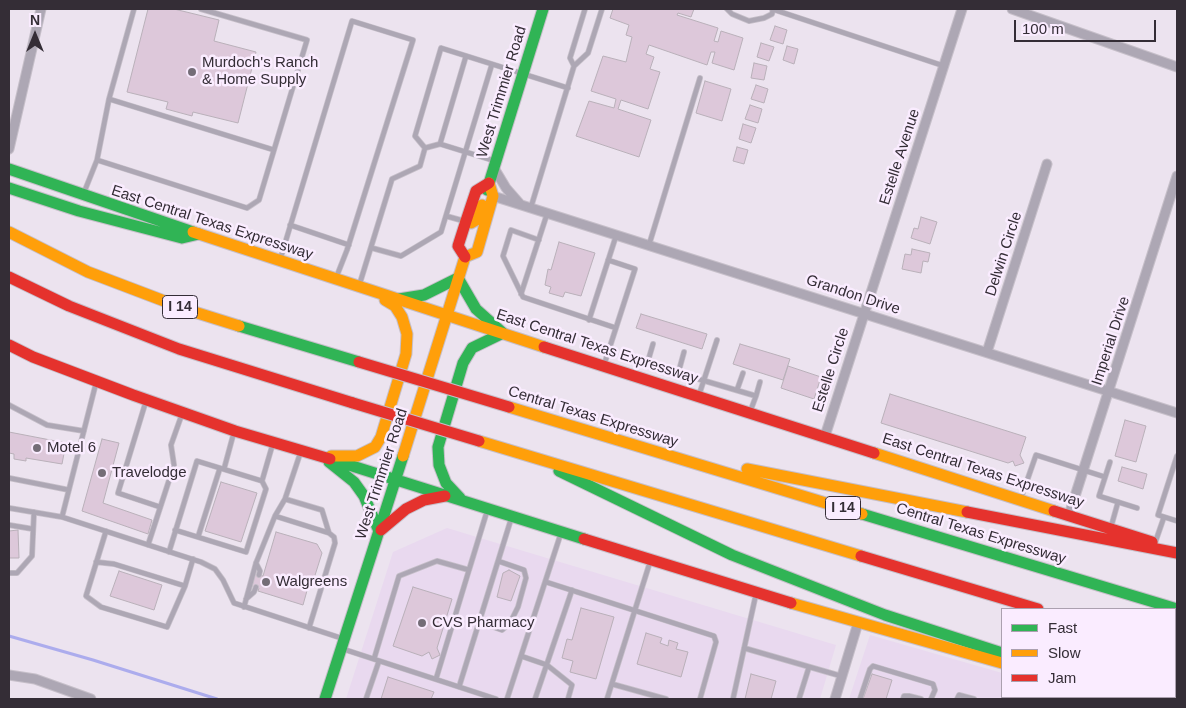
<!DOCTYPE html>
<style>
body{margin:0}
#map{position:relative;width:1186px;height:708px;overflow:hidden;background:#ece3ef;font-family:Arial,sans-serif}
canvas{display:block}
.frame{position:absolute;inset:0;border:10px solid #342d36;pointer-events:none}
.legend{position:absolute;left:1001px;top:608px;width:175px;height:90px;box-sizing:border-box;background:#faecff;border:1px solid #aba0af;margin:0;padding:6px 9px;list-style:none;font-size:15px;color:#342d36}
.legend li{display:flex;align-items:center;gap:10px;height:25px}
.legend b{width:25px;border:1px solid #aba0af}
.north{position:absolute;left:10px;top:10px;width:50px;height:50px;-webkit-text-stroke:4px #faecff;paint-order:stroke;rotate:0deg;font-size:14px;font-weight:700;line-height:20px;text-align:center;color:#342d36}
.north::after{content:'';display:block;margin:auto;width:18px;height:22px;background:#342d36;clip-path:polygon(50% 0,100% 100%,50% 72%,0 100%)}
.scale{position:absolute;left:1014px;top:20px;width:142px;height:22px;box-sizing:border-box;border:2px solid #342d36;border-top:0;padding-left:6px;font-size:15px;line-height:18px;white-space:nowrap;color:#342d36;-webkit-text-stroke:4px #faecff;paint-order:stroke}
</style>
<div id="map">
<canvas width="1186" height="708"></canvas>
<div class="frame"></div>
<ul class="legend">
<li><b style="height:6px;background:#30b455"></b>Fast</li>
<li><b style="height:6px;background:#ff9f0a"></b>Slow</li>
<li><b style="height:6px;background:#e5322d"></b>Jam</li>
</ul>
<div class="north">N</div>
<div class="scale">100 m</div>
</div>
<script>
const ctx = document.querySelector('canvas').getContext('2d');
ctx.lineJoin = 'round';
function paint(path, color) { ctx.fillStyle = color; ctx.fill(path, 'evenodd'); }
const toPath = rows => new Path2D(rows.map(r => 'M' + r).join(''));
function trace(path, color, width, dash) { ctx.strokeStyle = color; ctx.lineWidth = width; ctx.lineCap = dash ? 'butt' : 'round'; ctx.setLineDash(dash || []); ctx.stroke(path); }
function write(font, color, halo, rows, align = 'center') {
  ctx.font = font + ' Arial,sans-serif'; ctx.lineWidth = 5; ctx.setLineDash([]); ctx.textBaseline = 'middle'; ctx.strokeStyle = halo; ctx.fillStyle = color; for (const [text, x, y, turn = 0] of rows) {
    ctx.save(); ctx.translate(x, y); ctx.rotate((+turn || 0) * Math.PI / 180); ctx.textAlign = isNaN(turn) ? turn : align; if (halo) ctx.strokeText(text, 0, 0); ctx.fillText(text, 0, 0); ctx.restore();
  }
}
const built = toPath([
 [447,528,836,645,820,699,346,699,393,552],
 [870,635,1002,673,1002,697,1087,697,1096,699,849,699]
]);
const stream = toPath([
 [9,636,93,660,217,699]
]);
const building = toPath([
 [148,9,174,9,219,20,214,41,256,52,238,123,193,112,192,116,166,109,168,102,127,92,148,9],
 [613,9,694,9,691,17,678,13,677,15,718,28,714,41,718,42,721,31,743,38,734,70,712,63,715,52,711,52,707,65,649,45,646,54,654,57,650,69,660,72,648,109,621,100,618,109,651,120,639,157,576,136,589,101,614,108,616,99,591,91,603,56,626,62,632,37,626,35,629,25,610,18,613,9],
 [775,26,787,30,783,44,770,40,775,26],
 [761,43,774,47,769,61,757,57,761,43],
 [787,46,798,49,794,64,783,60,787,46],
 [754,63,767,66,764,80,751,78,754,63],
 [705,81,731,89,722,121,696,113,705,81],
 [756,85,768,89,764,103,751,99,756,85],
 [750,105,762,109,758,123,745,119,750,105],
 [743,124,756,128,751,143,739,139,743,124],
 [737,147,748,150,744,164,733,161,737,147],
 [921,217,937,222,930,244,911,238,914,228,918,229,921,217],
 [559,242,595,253,581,296,565,292,563,297,549,293,551,287,545,285,548,269,551,270,559,242],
 [912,249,930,253,928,262,923,261,921,273,902,269,905,254,911,255,912,249],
 [641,314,707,334,702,349,636,328,641,314],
 [740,344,790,359,783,380,733,364,740,344],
 [788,366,821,377,814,399,781,388,788,366],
 [890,394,1026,437,1020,455,1024,463,1015,466,1013,461,1008,463,881,423,890,394],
 [1125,420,1146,426,1136,462,1115,456,1125,420],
 [9,432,66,443,62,464,26,458,26,461,14,459,14,454,9,453,9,432],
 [102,439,119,443,103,503,152,520,148,534,82,511,102,439],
 [1122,467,1147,474,1143,489,1118,481,1122,467],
 [221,482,257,493,241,542,205,531,221,482],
 [18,530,19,558,9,558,9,531,18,530],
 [276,532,317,544,322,553,311,588,308,587,303,605,258,591,259,588,252,586,255,574,263,576,276,532],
 [509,570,520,576,511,601,497,597,503,573,509,570],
 [119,571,162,585,154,610,110,596,119,571],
 [413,587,452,599,437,648,440,655,432,659,429,652,422,656,393,646,413,587],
 [581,608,614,617,596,679,570,672,573,661,562,658,567,639,572,640,581,608],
 [646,633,662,638,660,643,668,646,669,640,678,643,676,649,688,652,681,677,637,664,646,633],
 [751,674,776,681,771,699,745,699,751,674],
 [872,674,892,680,886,699,863,699,872,674],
 [388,677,434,692,431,699,381,699,388,677]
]);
const lane = toPath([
 [727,9,732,14,749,21,764,18,772,14,773,9],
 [772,9,944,66],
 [574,66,570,58,585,9],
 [109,99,274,150,307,40,201,9],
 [440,144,466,56],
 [425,148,415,136,441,48,568,88],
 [425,148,440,144,495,161],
 [97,160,247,208,259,200,274,150],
 [83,195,97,160,109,99,134,9],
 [531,207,574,66,588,53,602,9],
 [446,216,464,221],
 [290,225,349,245],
 [539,240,511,230,503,256,523,297,616,328],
 [649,245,700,78],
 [372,248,401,256,441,232,492,64],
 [280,260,352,21,413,40,347,250,336,278],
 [359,286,392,179,420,166,425,148],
 [521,294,547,214],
 [589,320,616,236],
 [653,344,648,361,651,365,756,396,750,412],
 [604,365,635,269,608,260],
 [678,374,684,352],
 [737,390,743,373],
 [699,395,717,340],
 [756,396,760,382],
 [146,401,118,493,160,507],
 [9,405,47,425,84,431],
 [1177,456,1158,515,1177,521],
 [1110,462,1099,496,1137,508],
 [224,469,234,432],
 [9,478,69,490],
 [1021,498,1036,455,1105,477],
 [285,499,322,510,329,533],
 [9,508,62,517,201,562,215,569,223,580,234,603,344,639],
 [275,516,329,533,334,537,335,543,309,628],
 [62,517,96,383],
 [9,525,33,529],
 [1111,527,1118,502],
 [175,530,246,552,266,489,262,481,273,443],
 [106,531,86,596,101,607,167,627,185,586,193,559],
 [198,537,220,468],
 [1155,543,1164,517],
 [148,545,174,465,171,445,182,414],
 [169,552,197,461,262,481],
 [96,562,114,564,185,586],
 [256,563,260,571,259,575],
 [9,573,17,573,32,556,34,512],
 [546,582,714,636,716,642,700,699],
 [246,599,254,592,256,587],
 [244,607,256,563,275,516,285,499,301,451],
 [479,622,502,630,510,623,518,607,526,578,524,570,498,561],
 [744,648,841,676],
 [343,649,496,699],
 [521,656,547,665,572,685,568,699],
 [374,659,399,576,437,561,469,570,488,508],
 [436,679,469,570],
 [612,684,666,699],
 [459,687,512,516],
 [366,699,379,661],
 [507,699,561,533],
 [535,699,572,590],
 [607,699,650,562],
 [733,699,756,594],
 [799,699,809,667],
 [860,699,870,669,873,666,933,684,935,690,931,699],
 [903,699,904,696,909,696,921,699],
 [957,699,959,695,974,699]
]);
const street = toPath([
 [1012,9,1177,67],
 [9,149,41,9],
 [494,168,506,188,520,204],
 [493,196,1177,413],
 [987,352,1047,164],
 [825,436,962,9],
 [1069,515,1177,176],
 [9,675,35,679,91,699],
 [835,699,858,623]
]);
const fast = toPath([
 [9,169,193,232],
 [9,188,79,211,182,238,199,234],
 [487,190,543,9],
 [458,278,476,309,503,333,472,348,463,363,438,447,439,465,446,483,460,498],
 [399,299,424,295,458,278],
 [239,326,359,362],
 [330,459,584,539],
 [329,462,354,482,364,496,379,531],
 [559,471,732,555,885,615,1002,653],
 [862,514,1177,609],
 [1175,651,1177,652],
 [1129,697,1137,699],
 [325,699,403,456]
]);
const slow = toPath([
 [466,221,471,223,478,219,482,205],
 [9,232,88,272,188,310,239,326],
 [193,232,544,347],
 [509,407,862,514],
 [479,441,861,556],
 [874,453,1054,511],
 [331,456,357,456,375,447,381,437,406,354,407,334,402,317,395,306,385,300],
 [403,456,465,257,477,252,493,196,489,183],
 [747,469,967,512],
 [791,603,1002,663]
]);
const jam = toPath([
 [465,257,458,246,466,221,476,191,489,183],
 [9,277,69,306,179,349,353,403],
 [9,345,33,357,133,395,235,431,330,459],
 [544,347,874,453],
 [1054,511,1152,542],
 [967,512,1177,553],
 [381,530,406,509,424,500,445,496],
 [584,539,791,603],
 [861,556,1038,609]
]);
const jamBridge = toPath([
 [359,362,509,407],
 [353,403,479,441]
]);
const markers = [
 [192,72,5,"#746d77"],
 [37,448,5,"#746d77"],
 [102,473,5,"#746d77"],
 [266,582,5,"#746d77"],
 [422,623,5,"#746d77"]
];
const shields = [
 [180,307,35],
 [843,508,35]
];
const shieldNames = [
 ["I 14",180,307],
 ["I 14",843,508]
];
const poiNames = [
 ["Murdoch's Ranch",202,63],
 ["& Home Supply",202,80],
 ["Motel 6",47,448],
 ["Travelodge",112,473],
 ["Walgreens",276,582],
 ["CVS Pharmacy",432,623]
];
const streetNames = [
 ["West Trimmier Road",502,92,-73],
 ["Estelle Avenue",900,157,-72],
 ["East Central Texas Expressway",212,223,18],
 ["Delwin Circle",1004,254,-72],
 ["Grandon Drive",853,295,18],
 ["Imperial Drive",1111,341,-72],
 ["East Central Texas Expressway",597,347,18],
 ["Estelle Circle",831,370,-72],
 ["Central Texas Expressway",593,417,17],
 ["East Central Texas Expressway",983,471,18],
 ["West Trimmier Road",382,474,-72],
 ["Central Texas Expressway",981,534,17]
];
paint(built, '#e9d9ef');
trace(stream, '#acaced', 3);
paint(building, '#ddc8da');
trace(building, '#b9b0b9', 1);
trace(lane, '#c6bfc9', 6);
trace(street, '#c6bfc9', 11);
trace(fast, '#c6bfc9', 13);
trace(slow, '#c6bfc9', 13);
trace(jam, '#c6bfc9', 13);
trace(lane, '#ada7b4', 4.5);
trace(street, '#ada7b4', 9);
trace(fast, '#30b455', 11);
trace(slow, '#ff9f0a', 11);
trace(jam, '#e5322d', 11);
trace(jamBridge, '#c6bfc9', 13, []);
trace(jamBridge, '#e5322d', 11);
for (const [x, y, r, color] of markers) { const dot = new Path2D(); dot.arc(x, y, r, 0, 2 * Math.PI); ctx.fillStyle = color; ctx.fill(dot); trace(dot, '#faecff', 2); }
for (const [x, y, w] of shields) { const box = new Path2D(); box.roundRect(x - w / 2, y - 11.5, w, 23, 4); ctx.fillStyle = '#faecff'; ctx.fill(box); trace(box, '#342d36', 1); }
write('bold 14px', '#342d36', null, shieldNames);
write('15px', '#342d36', '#faecff', poiNames, 'left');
write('15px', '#342d36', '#faecff', streetNames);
</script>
